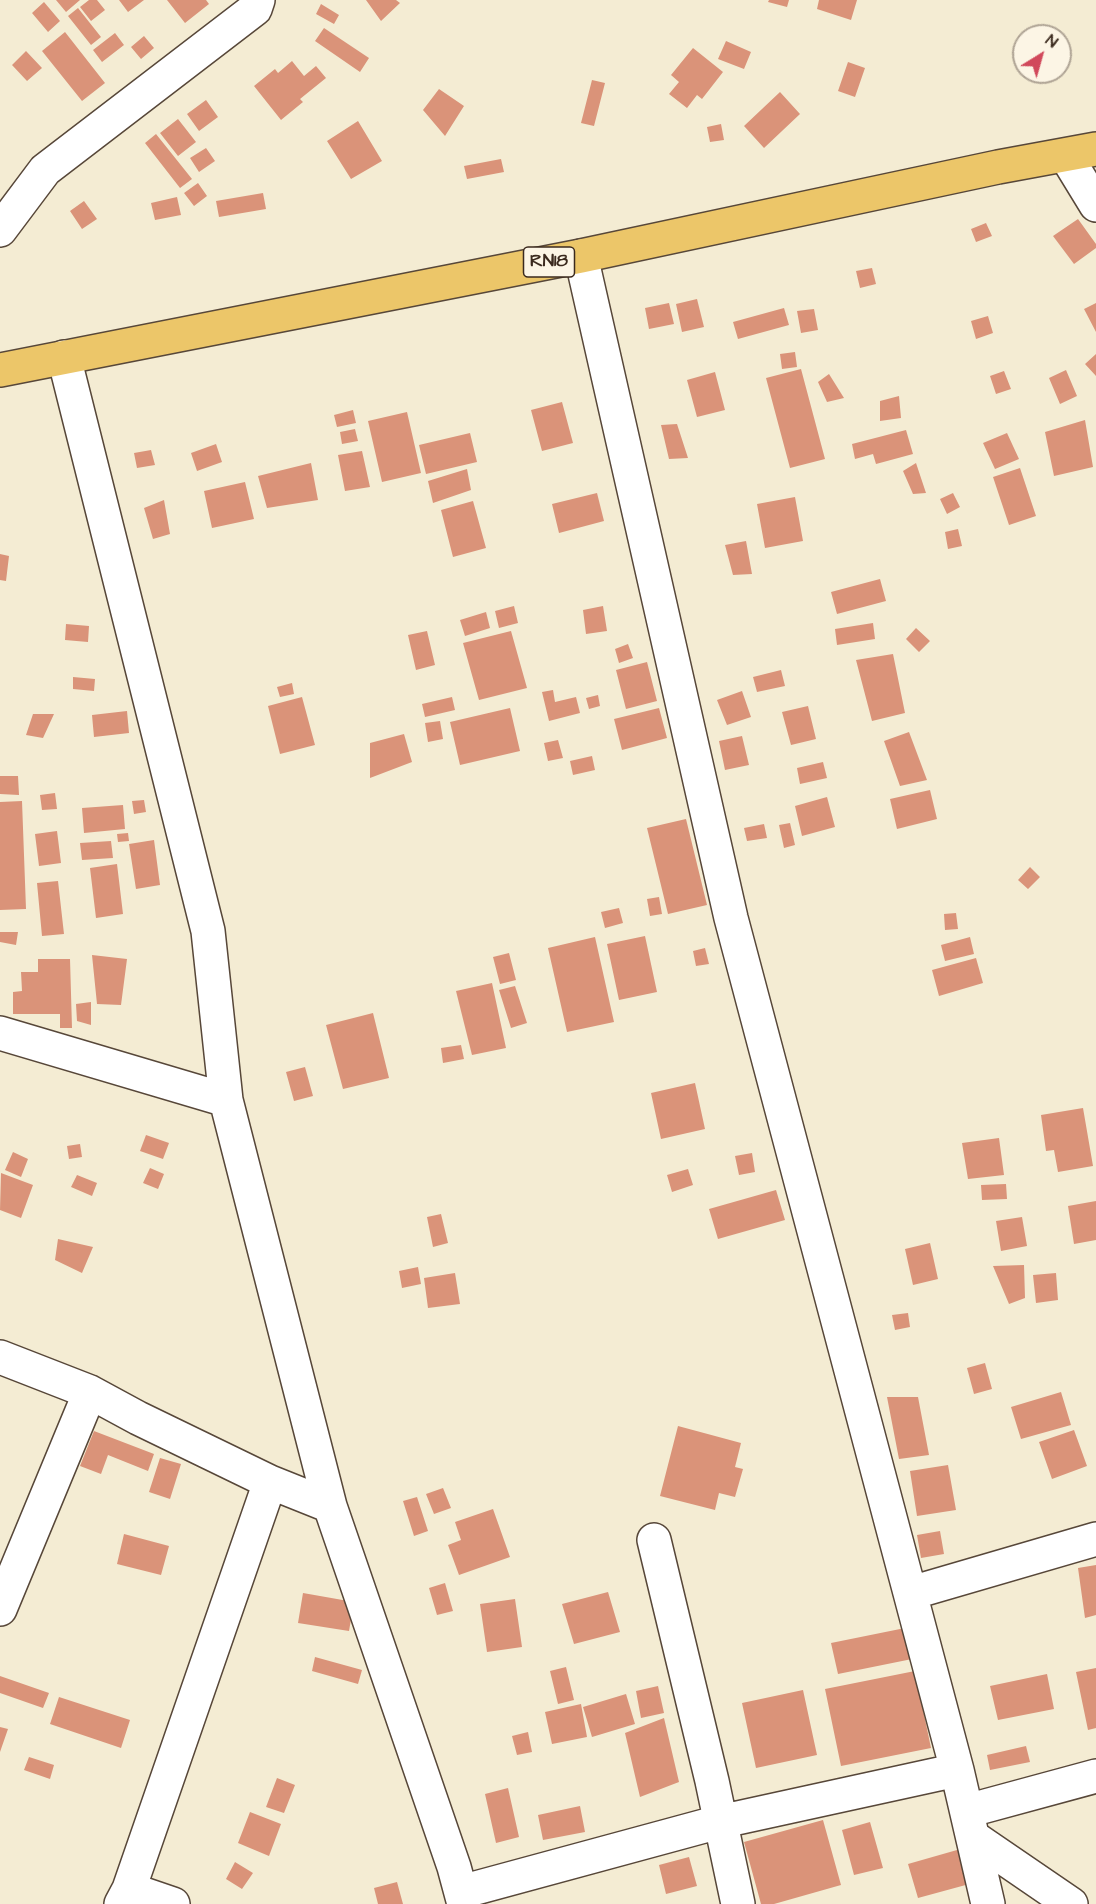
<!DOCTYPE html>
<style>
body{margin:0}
#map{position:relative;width:1096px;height:1904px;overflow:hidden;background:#f4ecd3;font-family:"Architects Daughter",sans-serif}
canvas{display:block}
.north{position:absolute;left:1012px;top:24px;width:60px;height:60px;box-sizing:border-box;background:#fcf5e5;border:2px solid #afa495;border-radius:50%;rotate:37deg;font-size:16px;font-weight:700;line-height:24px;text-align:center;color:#3b2a1e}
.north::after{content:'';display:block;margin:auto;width:21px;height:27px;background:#d1495b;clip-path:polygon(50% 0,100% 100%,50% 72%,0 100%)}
</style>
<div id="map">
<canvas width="1096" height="1904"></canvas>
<div class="north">N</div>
</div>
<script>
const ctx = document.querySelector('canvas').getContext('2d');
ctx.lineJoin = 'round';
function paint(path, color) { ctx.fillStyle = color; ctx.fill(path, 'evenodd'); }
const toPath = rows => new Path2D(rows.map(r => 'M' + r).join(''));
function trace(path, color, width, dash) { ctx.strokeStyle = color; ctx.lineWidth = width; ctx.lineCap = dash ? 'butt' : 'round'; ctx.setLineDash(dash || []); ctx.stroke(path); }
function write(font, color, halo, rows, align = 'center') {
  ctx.font = font + ' "Architects Daughter",sans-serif'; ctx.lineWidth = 4.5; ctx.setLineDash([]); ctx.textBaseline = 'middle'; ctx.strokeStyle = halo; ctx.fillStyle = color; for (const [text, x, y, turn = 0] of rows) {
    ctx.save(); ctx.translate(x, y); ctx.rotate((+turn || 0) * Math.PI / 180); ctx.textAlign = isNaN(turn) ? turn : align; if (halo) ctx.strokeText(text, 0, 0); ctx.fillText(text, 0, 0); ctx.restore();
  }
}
const building = toPath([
 [56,0,80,0,66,12],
 [89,0,97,0,105,10,91,21,80,7],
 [119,0,144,0,128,12],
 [167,0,206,0,209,4,185,23],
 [366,0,396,0,400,3,381,21],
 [769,0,789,0,787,7,768,2],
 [819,0,857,0,851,20,817,9],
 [44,2,60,21,48,32,32,13],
 [321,4,339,15,334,24,316,14],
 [78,8,101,37,91,45,68,16],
 [324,28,369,58,360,72,315,41],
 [65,32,105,83,82,101,42,51],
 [115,33,124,45,102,62,93,50],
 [144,36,154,48,141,59,131,47],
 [726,41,751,52,744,69,718,59],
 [693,48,723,72,702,99,697,95,687,108,669,94,679,82,671,75],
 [26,51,42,68,27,81,12,65],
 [292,61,304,76,316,66,326,78,300,99,303,102,281,120,254,86,275,69,278,73],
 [848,62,865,68,855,97,838,91],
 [592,80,605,83,594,126,581,123],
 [439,89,464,106,445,136,423,110],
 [780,92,800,114,764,148,744,126],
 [206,100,218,117,199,131,187,114],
 [178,119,196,142,178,156,160,133],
 [358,121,382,161,351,179,327,141],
 [721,124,724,140,710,142,707,127],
 [156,134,192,179,180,188,145,143],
 [206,148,215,161,199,172,190,158],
 [501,159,504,172,467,179,464,166],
 [198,183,207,196,194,206,184,193],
 [263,193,266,209,219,217,216,201],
 [177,197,181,215,155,220,151,203],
 [84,201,97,219,82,229,70,211],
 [1078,219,1096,244,1096,248,1074,264,1053,236],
 [986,223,992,236,976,242,971,229],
 [872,268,876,284,860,288,856,271],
 [697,299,704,327,682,332,676,304],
 [669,303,674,324,649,329,645,308],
 [1096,303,1096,332,1084,309],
 [784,308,789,325,738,339,733,322],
 [814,309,818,330,801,333,797,311],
 [988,316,993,333,976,339,971,321],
 [795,352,797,367,782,369,780,354],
 [1096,354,1096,376,1085,364],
 [801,369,825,459,790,468,766,378],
 [1066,370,1077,396,1060,404,1049,378],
 [1004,371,1011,389,996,394,990,376],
 [715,372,725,410,697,417,687,380],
 [829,374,844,398,827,402,818,382],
 [899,396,901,418,880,421,880,401],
 [562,402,573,443,542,451,531,410],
 [353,410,356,423,337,427,334,415],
 [407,412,421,473,382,482,368,421],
 [1085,420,1093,467,1054,476,1045,432],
 [677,424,688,458,669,459,661,425],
 [355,429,358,441,342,444,340,432],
 [906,430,913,454,876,464,873,454,855,459,852,444],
 [470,433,477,462,426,474,419,445],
 [1007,433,1019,459,995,469,983,443],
 [216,444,222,462,197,471,191,453],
 [151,450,155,465,137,468,134,453],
 [362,451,370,487,345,491,338,455],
 [311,463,318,500,267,508,258,476],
 [916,463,926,493,913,494,903,471],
 [1020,468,1036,516,1009,525,993,477],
 [467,469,471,490,433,503,428,481],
 [245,482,254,519,212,528,204,491],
 [597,493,604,521,559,533,552,504],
 [953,493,960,507,947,514,940,499],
 [795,497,803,541,765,548,757,504],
 [164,500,170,534,153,539,144,508],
 [473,501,486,548,453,557,441,510],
 [958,529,962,546,948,549,945,532],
 [746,541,752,574,733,575,725,545],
 [0,554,9,556,6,581,0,580],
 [880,579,886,601,837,614,831,592],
 [514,606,518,623,499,628,495,611],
 [603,606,607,631,586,634,583,610],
 [486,612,490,628,465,636,460,620],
 [873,623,875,639,837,645,835,629],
 [66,624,89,626,88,642,65,640],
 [916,628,930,641,919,652,906,639],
 [427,631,435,665,416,670,408,635],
 [511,631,527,688,479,700,463,643],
 [628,644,633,658,619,663,615,649],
 [893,654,905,713,872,721,856,660],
 [647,662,657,701,626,709,616,670],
 [781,670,785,686,757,692,753,677],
 [73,677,95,679,94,691,73,689],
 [292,683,294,694,280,697,277,687],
 [553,690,555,702,576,697,580,713,549,721,542,692],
 [742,691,751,717,727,725,717,700],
 [598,695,600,706,589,709,586,698],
 [302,697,315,745,280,754,268,706],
 [452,697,455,710,425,717,422,704],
 [808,706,816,739,791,745,782,712],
 [510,708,520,751,460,765,450,722],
 [659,708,667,738,622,750,614,719],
 [127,711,129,733,94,737,92,715],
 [33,714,54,714,43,738,26,735],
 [440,721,443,739,428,742,425,723],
 [909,732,927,780,900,786,884,741],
 [404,734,412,762,370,778,370,743],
 [742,736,749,765,725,770,719,741],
 [558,740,563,758,548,761,544,743],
 [592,756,595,770,573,775,570,761],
 [823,762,827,778,800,784,797,768],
 [0,776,18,776,19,795,0,794],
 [930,790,937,819,897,829,890,799],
 [55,793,57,809,42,810,40,795],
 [827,797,835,827,802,836,795,806],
 [144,800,146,812,134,814,132,801],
 [22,801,26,909,0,910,0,802],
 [123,805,125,829,84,833,82,808],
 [686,819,707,905,668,914,647,828],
 [790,823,795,845,784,848,779,825],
 [764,824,767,838,747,841,744,828],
 [57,831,61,863,39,866,35,834],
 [128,833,129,841,118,842,117,834],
 [154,840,160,885,136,889,129,844],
 [111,841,113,858,82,860,80,843],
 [117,864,123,914,96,918,90,868],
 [1030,867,1040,877,1028,889,1018,880],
 [58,881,64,934,42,936,37,883],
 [659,897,662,914,650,916,647,899],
 [619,908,623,923,605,928,601,912],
 [956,913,958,929,945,930,944,914],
 [0,932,18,932,16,945,0,942],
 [645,936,657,992,619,1000,607,944],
 [595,937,614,1022,567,1032,548,948],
 [970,937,974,954,945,961,941,945],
 [705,948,709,964,696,966,693,951],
 [509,953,516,980,500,984,493,957],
 [92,955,127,959,121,1005,97,1004],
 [976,958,983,983,939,996,932,970],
 [38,959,70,959,72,1028,60,1028,60,1014,13,1014,13,992,22,991,21,972,38,972],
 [492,983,506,1048,472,1055,456,991],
 [515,986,527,1023,511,1028,499,990],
 [91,1002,91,1025,77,1021,76,1004],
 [373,1013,389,1078,343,1089,326,1025],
 [461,1045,464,1059,443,1063,441,1048],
 [305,1067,313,1096,294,1101,286,1072],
 [695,1083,705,1129,661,1139,651,1093],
 [1083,1108,1093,1166,1058,1172,1054,1150,1046,1151,1041,1115],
 [146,1135,169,1143,163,1159,140,1151],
 [999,1138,1004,1175,968,1179,962,1143],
 [80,1144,82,1157,69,1159,67,1146],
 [13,1152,28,1159,21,1177,5,1170],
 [752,1153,755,1172,739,1175,735,1156],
 [150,1168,164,1174,158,1189,143,1183],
 [688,1169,693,1185,672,1192,667,1175],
 [1,1173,33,1185,21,1218,0,1210],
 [77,1175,97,1183,92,1196,71,1187],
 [1006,1184,1007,1199,982,1200,981,1185],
 [776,1190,785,1220,718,1239,709,1209],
 [1096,1201,1096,1240,1074,1244,1068,1206],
 [441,1214,448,1243,433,1247,427,1217],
 [1022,1217,1027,1246,1001,1251,996,1221],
 [58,1239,93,1247,82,1273,55,1260],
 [930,1243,938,1279,913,1285,905,1249],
 [1024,1265,1025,1298,1009,1304,993,1266],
 [418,1267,421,1284,402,1288,399,1271],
 [455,1273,460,1304,428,1308,424,1278],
 [1056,1273,1058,1300,1036,1303,1033,1275],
 [908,1313,910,1327,895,1330,892,1315],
 [985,1363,992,1389,974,1394,967,1368],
 [1061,1392,1071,1425,1021,1439,1011,1407],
 [887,1397,918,1397,929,1455,899,1459],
 [678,1426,741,1443,735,1467,743,1469,735,1497,719,1493,715,1510,660,1496],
 [1074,1430,1087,1466,1052,1479,1039,1442],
 [94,1431,154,1454,148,1471,108,1455,101,1474,80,1466],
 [160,1458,181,1464,170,1499,149,1492],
 [948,1465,956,1510,917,1516,910,1471],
 [443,1488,451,1508,434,1514,426,1494],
 [417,1497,428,1531,414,1536,403,1501],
 [493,1509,510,1557,459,1575,448,1545,461,1540,455,1522],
 [940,1531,944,1554,921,1558,917,1535],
 [124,1534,169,1546,161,1575,117,1564],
 [1096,1565,1096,1615,1085,1618,1078,1568],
 [445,1583,453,1611,437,1615,429,1588],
 [608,1592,620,1632,574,1644,562,1604],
 [303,1593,354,1602,349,1631,298,1623],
 [515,1599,522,1647,487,1652,480,1604],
 [910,1627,917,1658,838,1674,831,1643],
 [315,1657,362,1670,358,1684,312,1671],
 [566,1667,574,1700,558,1704,550,1671],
 [1096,1668,1096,1728,1088,1730,1076,1672],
 [915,1671,931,1748,841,1766,825,1689],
 [1047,1674,1054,1709,998,1720,990,1686],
 [0,1676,49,1693,43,1708,0,1693],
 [658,1686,664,1713,641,1718,636,1691],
 [803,1690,817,1755,756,1768,742,1703],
 [626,1694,635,1724,592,1737,583,1707],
 [59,1697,130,1720,121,1748,50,1724],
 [581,1704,587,1737,552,1744,545,1712],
 [664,1718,679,1782,640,1797,625,1733],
 [0,1727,8,1729,0,1752],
 [528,1732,532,1752,517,1755,512,1736],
 [1026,1746,1030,1762,990,1770,987,1755],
 [29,1757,54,1765,50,1779,24,1770],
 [277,1778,295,1785,284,1813,266,1807],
 [508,1788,519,1837,496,1843,485,1794],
 [580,1806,585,1832,543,1840,538,1815],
 [250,1812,281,1824,269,1856,238,1843],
 [823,1820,841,1885,774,1904,761,1904,744,1842],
 [870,1822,883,1868,854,1875,842,1830],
 [964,1848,973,1883,918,1898,908,1864],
 [689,1857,697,1886,666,1894,659,1865],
 [235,1862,253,1873,242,1889,226,1879],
 [397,1882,403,1904,378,1904,374,1888]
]);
const street = toPath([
 [1066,156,1096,205],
 [0,230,45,170,255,9,258,0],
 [581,256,731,918,957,1770,988,1904],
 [0,1033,226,1100],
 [0,1357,90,1392,138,1418,270,1482,330,1506,226,1100,208,931,64,357],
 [330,1506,454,1867,464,1904],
 [654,1540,712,1781,738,1904],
 [911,1593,1096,1539],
 [0,1609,90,1392],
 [967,1811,1096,1776],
 [973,1837,1071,1904],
 [129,1889,173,1904],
 [461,1892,719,1822,957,1770],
 [121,1904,129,1889,270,1482]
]);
const primary = toPath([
 [0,370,581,256,998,167,1096,149]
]);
const shields = [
 [549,262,51]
];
const shieldNames = [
 ["RN18",549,262]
];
paint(building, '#da9379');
trace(street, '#574739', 36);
trace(primary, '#574739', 36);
trace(street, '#fff', 33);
trace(primary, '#ecc669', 33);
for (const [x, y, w] of shields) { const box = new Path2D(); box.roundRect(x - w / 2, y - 15, w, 30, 4.5); ctx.fillStyle = '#fcf5e5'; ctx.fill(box); trace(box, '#3b2a1e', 1.5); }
write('bold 18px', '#3b2a1e', null, shieldNames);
</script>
